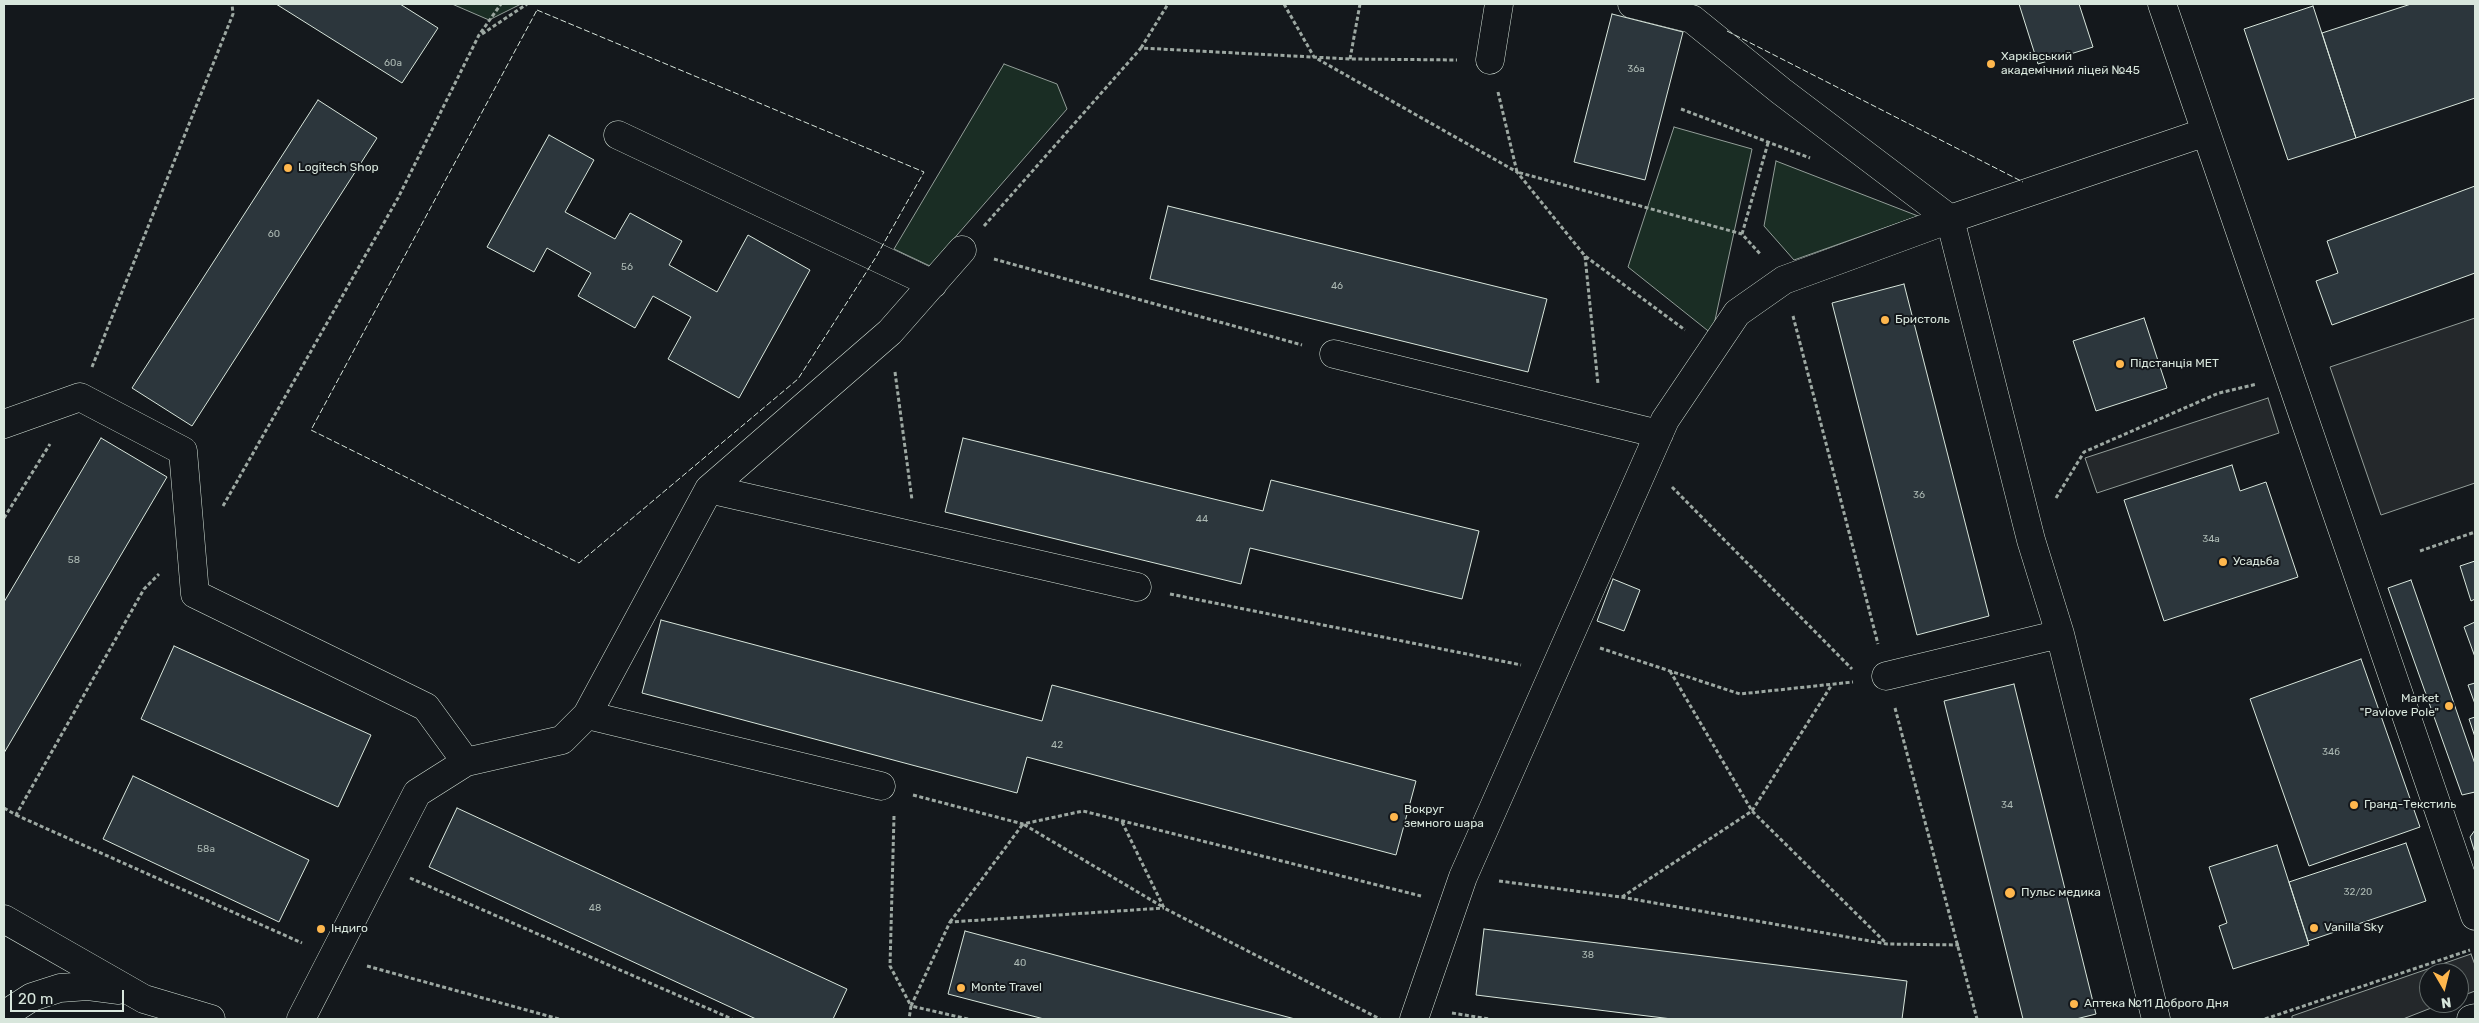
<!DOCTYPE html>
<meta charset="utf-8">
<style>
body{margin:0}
#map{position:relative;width:2479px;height:1023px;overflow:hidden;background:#14181c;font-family:Rubik,sans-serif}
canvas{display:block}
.frame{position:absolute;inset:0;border:5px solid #d8e6dc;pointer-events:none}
.north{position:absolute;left:2419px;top:963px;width:50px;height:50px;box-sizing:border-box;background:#14181c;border:1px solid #626a69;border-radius:50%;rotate:172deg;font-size:14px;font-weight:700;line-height:20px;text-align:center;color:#d8e6dc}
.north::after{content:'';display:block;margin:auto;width:18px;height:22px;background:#ffb74d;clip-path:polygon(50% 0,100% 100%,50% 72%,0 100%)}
.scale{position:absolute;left:10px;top:990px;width:114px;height:22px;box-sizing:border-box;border:2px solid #d8e6dc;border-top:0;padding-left:6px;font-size:15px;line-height:18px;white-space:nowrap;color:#d8e6dc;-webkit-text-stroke:4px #14181c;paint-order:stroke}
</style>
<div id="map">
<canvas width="2479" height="1023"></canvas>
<div class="frame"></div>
<div class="north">N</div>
<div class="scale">20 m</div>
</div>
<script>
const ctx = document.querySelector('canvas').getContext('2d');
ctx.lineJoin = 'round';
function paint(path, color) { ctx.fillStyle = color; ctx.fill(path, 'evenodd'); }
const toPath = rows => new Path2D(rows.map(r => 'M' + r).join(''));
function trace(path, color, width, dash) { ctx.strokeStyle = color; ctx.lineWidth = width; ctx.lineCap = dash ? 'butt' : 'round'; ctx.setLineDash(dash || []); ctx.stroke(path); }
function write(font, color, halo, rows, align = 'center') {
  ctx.font = font + ' Rubik,sans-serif'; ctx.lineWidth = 4; ctx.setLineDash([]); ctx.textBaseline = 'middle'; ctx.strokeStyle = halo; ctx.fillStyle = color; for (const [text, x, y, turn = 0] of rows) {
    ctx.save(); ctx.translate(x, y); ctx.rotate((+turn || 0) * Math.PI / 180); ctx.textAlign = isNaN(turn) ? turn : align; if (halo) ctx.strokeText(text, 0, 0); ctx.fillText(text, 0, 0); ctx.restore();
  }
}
const green = toPath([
 [452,4,521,4,489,20,452,4],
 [1004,64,1057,84,1067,109,930,266,894,249,1004,64],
 [1674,127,1752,149,1712,334,1628,267,1674,127],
 [1776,161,1918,216,1794,260,1764,226,1776,161]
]);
const parking = toPath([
 [2475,318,2475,483,2381,515,2330,367,2475,318],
 [2268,398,2279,433,2097,493,2085,458,2268,398],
 [2471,954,2475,965,2475,991,2459,997,2459,973,2429,973,2429,1003,2444,1003,2403,1019,2292,1019,2292,1016,2471,954]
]);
const building = toPath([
 [276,4,400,4,438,28,402,83,276,4],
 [2019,4,2079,4,2093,47,2038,64,2019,4],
 [2411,4,2475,4,2475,98,2356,138,2322,33,2411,4],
 [2313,6,2356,138,2288,160,2244,29,2313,6],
 [1612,14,1683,32,1645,180,1574,162,1612,14],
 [318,100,377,138,192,426,132,388,318,100],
 [549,135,594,160,565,212,615,239,630,213,682,241,669,265,717,292,748,235,810,270,739,398,668,359,691,317,653,296,635,328,578,296,591,273,547,248,534,272,487,247,549,135],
 [2475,186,2475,273,2332,325,2316,281,2338,273,2327,241,2475,186],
 [1168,206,1547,299,1528,372,1150,279,1168,206],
 [1904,284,1989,616,1917,635,1832,303,1904,284],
 [2144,318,2167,388,2096,411,2073,341,2144,318],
 [101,438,167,477,4,753,4,602,101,438],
 [963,438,1263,511,1271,480,1479,531,1462,599,1250,548,1241,584,945,512,963,438],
 [2232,465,2240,491,2266,482,2298,577,2164,621,2124,500,2232,465],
 [2475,561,2475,599,2471,601,2460,566,2475,561],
 [1613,579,1640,590,1624,631,1597,621,1613,579],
 [2411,580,2475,764,2475,792,2462,795,2388,588,2411,580],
 [661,620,1042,721,1052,685,1416,781,1396,855,1027,757,1017,793,642,693,661,620],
 [2475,622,2475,657,2464,627,2475,622],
 [174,646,371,735,338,807,141,719,174,646],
 [2361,659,2420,827,2309,866,2250,699,2361,659],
 [2475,683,2475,704,2468,685,2475,683],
 [2014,684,2096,1014,2076,1019,2023,1019,1944,701,2014,684],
 [2475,717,2475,737,2469,719,2475,717],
 [133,776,309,860,279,922,103,839,133,776],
 [457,808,847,989,833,1019,756,1019,429,867,457,808],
 [2475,830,2475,853,2470,837,2475,830],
 [2406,843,2426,901,2308,941,2289,882,2406,843],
 [2277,845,2309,945,2233,969,2219,926,2227,923,2209,867,2277,845],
 [1484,929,1907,981,1902,1019,1672,1019,1476,995,1484,929],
 [965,931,1295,1019,1044,1019,948,994,965,931]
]);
const path = toPath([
 [1284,4,1314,57,1517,172,1585,256,1685,330],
 [482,34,527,4],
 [1141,48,1168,4],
 [1350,59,1360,4],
 [1498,92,1517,172,1742,234,1761,255],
 [1681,109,1810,158],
 [984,226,1141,48,1350,59,1457,60],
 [1742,234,1768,143],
 [1585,256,1598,384],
 [994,259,1302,345],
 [1793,316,1878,644],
 [92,367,233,14,232,4],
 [895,372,912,500],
 [1672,487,1852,669],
 [2056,498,2084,452,2219,393,2257,384],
 [223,506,398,198,479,35,501,4],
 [4,518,50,444],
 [2420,551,2475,532],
 [1170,594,1521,665],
 [1600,648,1740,694,1853,682],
 [1670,671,1752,811,1887,944],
 [1895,708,1977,1019],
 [913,795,1023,824,1083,811,1421,896],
 [4,808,16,815,144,589,159,574],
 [16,815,302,943],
 [894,816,890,966,911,1006,909,1019],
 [1122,822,1164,908,1380,1019],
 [410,878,732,1019],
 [1499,881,1621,897,1887,944,1959,945],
 [1622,897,1752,811,1831,686],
 [950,922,1023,824,1163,907],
 [367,966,559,1019],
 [1452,1013,1489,1019],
 [968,1019,911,1006,950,922,1164,908],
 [2265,1019,2470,950]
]);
const minor = toPath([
 [1632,4,1692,19,1781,91,1950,219,2031,540,2060,634,2156,1019],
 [2162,4,2475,916],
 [1490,60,1499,4],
 [618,135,933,284],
 [1334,354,1659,434],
 [4,424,80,397,183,451,195,594,426,707,466,762],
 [709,489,1137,587],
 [1886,676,2060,634],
 [587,715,881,786],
 [4,919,144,999,211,1019],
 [4,1015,32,997,60,988,88,986,119,990],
 [301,1019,417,793,466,762,562,740,587,715,709,489,890,332,962,250],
 [1414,1019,1463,877,1665,420,1737,313,1784,280,1950,219,2206,132],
 [2471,1019,2475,1018]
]);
const fence = toPath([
 [537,10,924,172,876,257,798,379,579,563,311,430,537,10],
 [1727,31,2023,182]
]);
const markers = [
 [1991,64,5,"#ffb74d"],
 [288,168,5,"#ffb74d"],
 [1885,320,5,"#ffb74d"],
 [2120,364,5,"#ffb74d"],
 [2223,562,5,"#ffb74d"],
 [2449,706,5,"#ffb74d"],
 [2354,805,5,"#ffb74d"],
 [1394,817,5,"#ffb74d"],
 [2010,893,6,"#ffb74d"],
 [2314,928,5,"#ffb74d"],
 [321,929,5,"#ffb74d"],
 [961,988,5,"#ffb74d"],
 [2074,1004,5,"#ffb74d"]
];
const numberNames = [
 ["60а",393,63],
 ["36а",1636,69],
 ["60",274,234],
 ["56",627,267],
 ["46",1337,286],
 ["36",1919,495],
 ["44",1202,519],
 ["34а",2211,539],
 ["58",74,560],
 ["42",1057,745],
 ["34б",2331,752],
 ["34",2007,805],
 ["58а",206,849],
 ["32/20",2358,892],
 ["48",595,908],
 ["38",1588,955],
 ["40",1020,963]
];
const poiNames = [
 ["Харківський",2001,57],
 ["академічний ліцей №45",2001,71],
 ["Logitech Shop",298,168],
 ["Бристоль",1895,320],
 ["Підстанція МЕТ",2130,364],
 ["Усадьба",2233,562],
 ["Market",2439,699,"right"],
 ["\"Pavlove Pole\"",2439,713,"right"],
 ["Гранд-Текстиль",2364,805],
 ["Вокруг",1404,810],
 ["земного шара",1404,824],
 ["Пульс медика",2021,893],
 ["Vanilla Sky",2324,928],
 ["Індиго",331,929],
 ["Monte Travel",971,988],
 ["Аптека №11 Доброго Дня",2084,1004]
];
paint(green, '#1a2d24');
trace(green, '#939e99', 1);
paint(parking, '#24282b');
trace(parking, '#939e99', 1);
paint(building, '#2c363c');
trace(building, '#d8e6dc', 1);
trace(minor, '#d8e6dc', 29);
trace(path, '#9da8a2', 3, [4, 2.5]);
trace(minor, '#14181c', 28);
trace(fence, '#d8e6dc', 1, [6, 2.5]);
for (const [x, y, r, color] of markers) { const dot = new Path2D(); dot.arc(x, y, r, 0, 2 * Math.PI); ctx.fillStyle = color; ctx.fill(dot); trace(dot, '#14181c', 2); }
write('10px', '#adbab4', null, numberNames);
write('12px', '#d8e6dc', '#14181c', poiNames, 'left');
</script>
